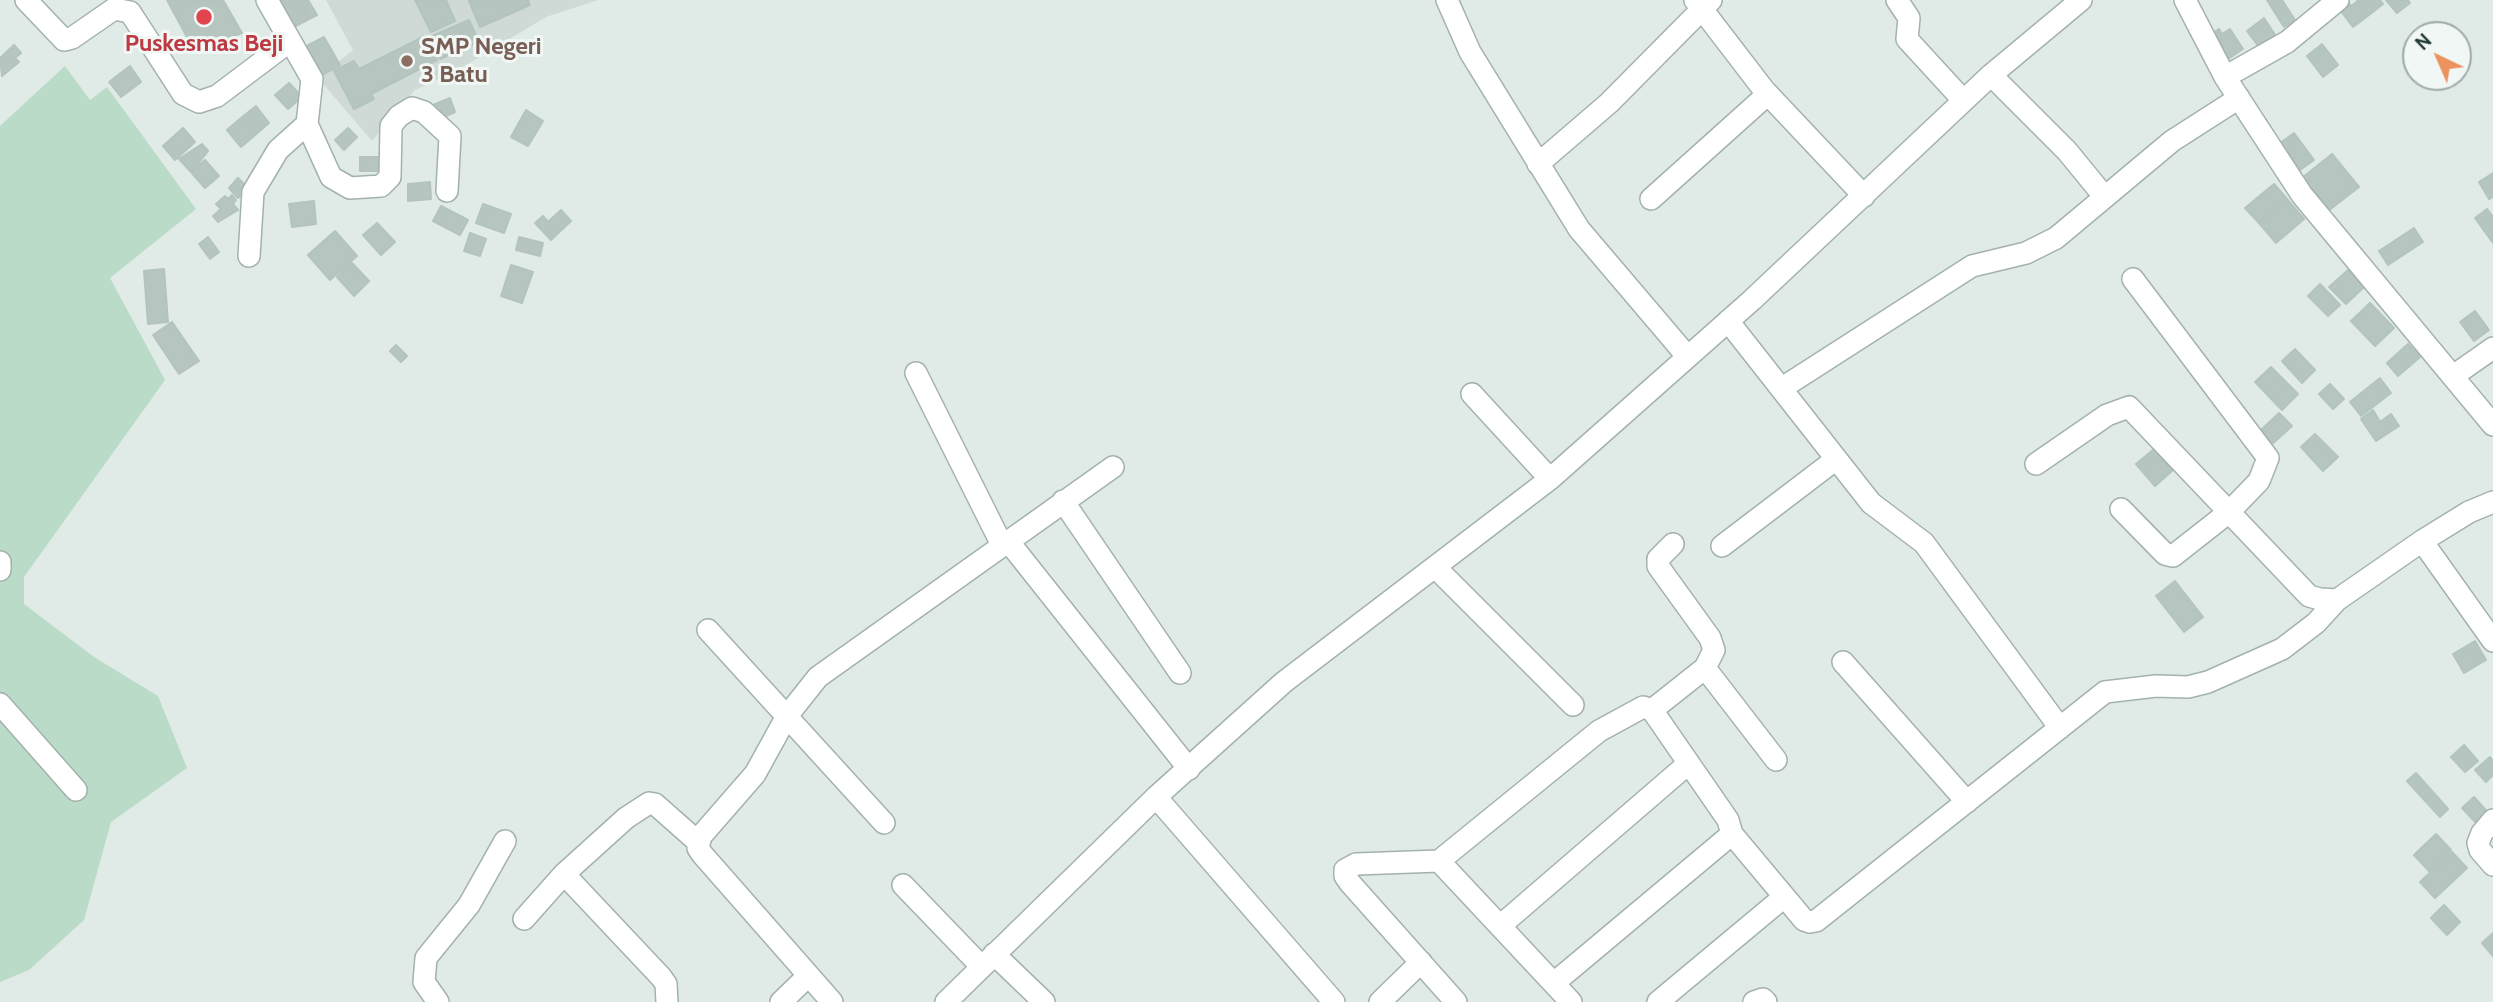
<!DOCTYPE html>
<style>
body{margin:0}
#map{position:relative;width:2493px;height:1002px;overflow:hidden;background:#e0eae7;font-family:Cabin,sans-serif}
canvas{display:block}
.north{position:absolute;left:2402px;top:21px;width:70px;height:70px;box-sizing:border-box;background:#f1f7f5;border:2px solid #9eaba9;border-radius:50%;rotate:316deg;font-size:19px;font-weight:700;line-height:28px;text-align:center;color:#223a36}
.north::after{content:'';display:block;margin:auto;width:24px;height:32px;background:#eb925e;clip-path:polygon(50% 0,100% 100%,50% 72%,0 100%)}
</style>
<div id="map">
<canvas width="2493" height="1002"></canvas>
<div class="north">N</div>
</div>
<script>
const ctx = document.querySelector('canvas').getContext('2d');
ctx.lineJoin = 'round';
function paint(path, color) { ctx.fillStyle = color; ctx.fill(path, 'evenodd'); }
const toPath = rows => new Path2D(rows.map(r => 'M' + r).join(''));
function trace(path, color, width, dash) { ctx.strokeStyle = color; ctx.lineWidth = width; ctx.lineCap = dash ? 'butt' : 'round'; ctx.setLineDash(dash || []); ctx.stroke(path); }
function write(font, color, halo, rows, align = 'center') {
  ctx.font = font + ' Cabin,sans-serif'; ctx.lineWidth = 6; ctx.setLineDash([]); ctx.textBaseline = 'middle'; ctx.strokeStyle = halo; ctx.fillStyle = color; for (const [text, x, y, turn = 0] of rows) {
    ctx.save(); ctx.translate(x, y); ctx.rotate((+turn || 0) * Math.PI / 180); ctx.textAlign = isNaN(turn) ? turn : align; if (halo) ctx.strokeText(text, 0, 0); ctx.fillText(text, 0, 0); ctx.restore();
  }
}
const built = toPath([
 [326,0,598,0,546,17,456,71,415,90,372,141,318,78,353,50]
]);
const green = toPath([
 [65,66,90,100,107,87,196,209,110,278,165,380,24,577,24,604,94,657,158,696,187,768,111,822,84,920,29,970,0,982,0,126]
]);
const building = toPath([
 [167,0,223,0,242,33,194,50,167,0],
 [283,0,299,0,309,19,292,28,279,2,283,0],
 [299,0,308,0,317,15,309,19,299,0],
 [415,0,446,0,455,21,431,32,415,0],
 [472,0,528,0,530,5,480,27,469,1,472,0],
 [2267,0,2282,0,2295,20,2284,27,2267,0],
 [2346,0,2351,6,2358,1,2369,15,2353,27,2337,6,2346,0],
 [2380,0,2383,4,2369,15,2357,0,2380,0],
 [2386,0,2408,0,2410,3,2397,13,2386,0],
 [2264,18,2275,35,2259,47,2247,31,2264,18],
 [469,20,479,42,440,59,430,37,469,20],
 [2219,29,2222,34,2230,29,2243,49,2225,61,2209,36,2219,29],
 [425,36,437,60,371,94,374,99,354,109,334,71,354,61,359,69,425,36],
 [324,37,340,65,320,76,303,48,324,37],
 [2322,44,2338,65,2323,77,2307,56,2322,44],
 [14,45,21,53,15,58,19,62,2,76,0,58,14,45],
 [130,66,141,82,121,97,109,82,130,66],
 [289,83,302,97,288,109,275,95,289,83],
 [450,98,455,112,439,119,433,105,450,98],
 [256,106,269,123,255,135,241,118,256,106],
 [526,110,543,121,528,146,511,137,526,110],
 [241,118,255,135,241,147,227,130,241,118],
 [183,128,195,142,175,160,163,146,183,128],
 [348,128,357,137,344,150,335,140,348,128],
 [2294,133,2314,160,2296,173,2276,146,2294,133],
 [202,144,208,151,191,172,179,159,202,144],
 [2332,154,2359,187,2328,211,2302,178,2332,154],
 [360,157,384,157,384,171,360,171,360,157],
 [205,160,219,176,205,188,191,172,205,160],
 [2493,173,2493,197,2489,199,2479,182,2493,173],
 [238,178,248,188,238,198,229,188,238,178],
 [430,182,431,199,408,201,408,184,430,182],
 [2274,184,2287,199,2259,223,2245,208,2274,184],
 [232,195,236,200,233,204,238,210,218,222,213,216,221,209,216,204,225,196,228,199,232,195],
 [2287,199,2304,219,2276,243,2259,223,2287,199],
 [314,201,316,224,292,227,289,204,314,201],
 [483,204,511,214,504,233,476,223,483,204],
 [441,206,468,220,460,235,433,221,441,206],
 [2487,209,2493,217,2493,243,2475,218,2487,209],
 [561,210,571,221,551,240,535,223,543,216,548,222,561,210],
 [377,223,395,242,381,255,363,235,377,223],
 [2414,228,2423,242,2388,265,2379,251,2414,228],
 [335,231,357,256,330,280,308,255,335,231],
 [470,233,486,239,480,256,464,251,470,233],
 [208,237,219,252,210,259,199,244,208,237],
 [519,237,543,243,540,256,516,250,519,237],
 [352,263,369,281,354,296,337,277,352,263],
 [511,265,533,272,522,303,501,296,511,265],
 [164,269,168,322,148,324,144,271,164,269],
 [2348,270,2364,287,2346,304,2329,287,2348,270],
 [2320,284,2340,305,2328,316,2308,296,2320,284],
 [2370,303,2394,328,2375,346,2351,321,2370,303],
 [2475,311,2489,330,2474,341,2460,322,2475,311],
 [172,322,199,361,179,374,153,335,172,322],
 [2408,344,2420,357,2398,376,2387,363,2408,344],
 [396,345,407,356,401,362,390,351,396,345],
 [2295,349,2315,370,2302,383,2282,361,2295,349],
 [2271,367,2298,394,2282,410,2255,382,2271,367],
 [2380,378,2391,393,2361,416,2350,402,2380,378],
 [2330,384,2344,399,2333,409,2319,394,2330,384],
 [2373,410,2380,422,2391,414,2399,426,2376,441,2361,419,2373,410],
 [2279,413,2292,426,2271,445,2259,432,2279,413],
 [2315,434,2338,457,2323,471,2301,447,2315,434],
 [2154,449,2172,471,2155,486,2136,464,2154,449],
 [2175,581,2203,617,2184,632,2156,596,2175,581],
 [2475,641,2486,660,2464,673,2453,654,2475,641],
 [2464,745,2478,761,2465,772,2451,757,2464,745],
 [2490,757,2493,761,2493,775,2486,782,2475,770,2490,757],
 [2416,773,2448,809,2440,817,2407,781,2416,773],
 [2474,797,2492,817,2481,828,2462,808,2474,797],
 [2436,834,2451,850,2429,871,2414,855,2436,834],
 [2452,852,2467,868,2435,898,2420,882,2452,852],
 [2444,905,2460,922,2447,935,2431,918,2444,905],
 [2493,933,2493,956,2482,943,2493,933]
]);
const minor = toPath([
 [26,0,64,40,72,38,114,9,130,12,183,94,199,102,217,96,290,41],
 [267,0,312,79,307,124,331,177,350,188,381,186,390,177,391,126,399,116,412,108,424,112,450,136,447,191],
 [1447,0,1470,52,1579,229,1687,356],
 [1695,0,1764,90,1864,196],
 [1897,0,1909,18,1907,39,1963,100],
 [2185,0,2225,77,2302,195,2493,425],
 [1991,75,2067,151,2103,195],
 [2225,77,2287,42,2338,0],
 [1538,164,1609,103,1711,0],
 [1651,199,1768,94],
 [249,256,253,192,278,150,307,124],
 [1728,321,1871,503,1924,543,2060,728],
 [916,373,1002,545],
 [2453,376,2493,348],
 [1782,388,1972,266,2026,253,2056,238,2172,141,2239,98],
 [1472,394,1550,479],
 [2036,464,2107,415,2129,407,2309,596,2320,599,2337,600,2422,541,2469,512,2493,502],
 [1063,501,1180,673],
 [2121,509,2165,554,2173,556,2229,512,2259,481,2268,458,2133,279],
 [1008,541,1189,769],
 [2422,541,2493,641],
 [1722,546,1835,460],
 [0,562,0,570],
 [1436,568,1573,705],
 [708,630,884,823],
 [1843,662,1967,802],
 [1705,668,1776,760],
 [0,704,76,790],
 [1652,710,1705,668,1714,650,1710,638,1658,566,1658,559,1673,544],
 [1156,797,1334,1002],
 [2493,820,2482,833,2478,843,2480,850,2493,865],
 [1439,861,1571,1002],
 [564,874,661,977,666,984,667,1002],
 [903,885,981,966],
 [524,919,564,874,626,818,649,803,655,804,698,842],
 [1500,926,1689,763],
 [994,954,1044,1002],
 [1554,983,1732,834],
 [438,1002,424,982,426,958,469,905,505,841],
 [781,1002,808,976],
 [832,1002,702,854,698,848,701,836,755,774,787,716,818,677,1113,467],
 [946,1002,1156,797,1284,682,1550,479,1752,300,1991,75,2081,0],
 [1380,1002,1421,962],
 [1456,1002,1350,883,1345,876,1345,870,1356,864,1439,861,1599,731,1643,707,1652,710,1728,820,1732,834,1804,920,1810,922,1816,921,2105,692,2156,686,2188,687,2208,682,2282,649,2316,623,2337,600],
 [1658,1002,1784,897],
 [1754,1002,1763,999,1766,1002]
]);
const markers = [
 [204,17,9,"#e0444e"],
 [407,61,7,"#8d6e63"]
];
const healthNames = [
 ["Puskesmas Beji",204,44]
];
const educationNames = [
 ["SMP Negeri",421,47],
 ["3 Batu",421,75]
];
paint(built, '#cfdad6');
paint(green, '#badbc7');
paint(building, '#b6c5c0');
trace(building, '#b3c4bf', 2);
trace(minor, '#a3b2ae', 24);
trace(minor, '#fff', 21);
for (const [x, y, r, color] of markers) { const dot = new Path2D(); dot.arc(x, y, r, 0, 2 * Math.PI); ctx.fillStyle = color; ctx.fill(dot); trace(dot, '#f1f7f5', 2.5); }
write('bold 24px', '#be3a42', '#f1f7f5', healthNames);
write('bold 24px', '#785e54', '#f1f7f5', educationNames, 'left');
</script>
